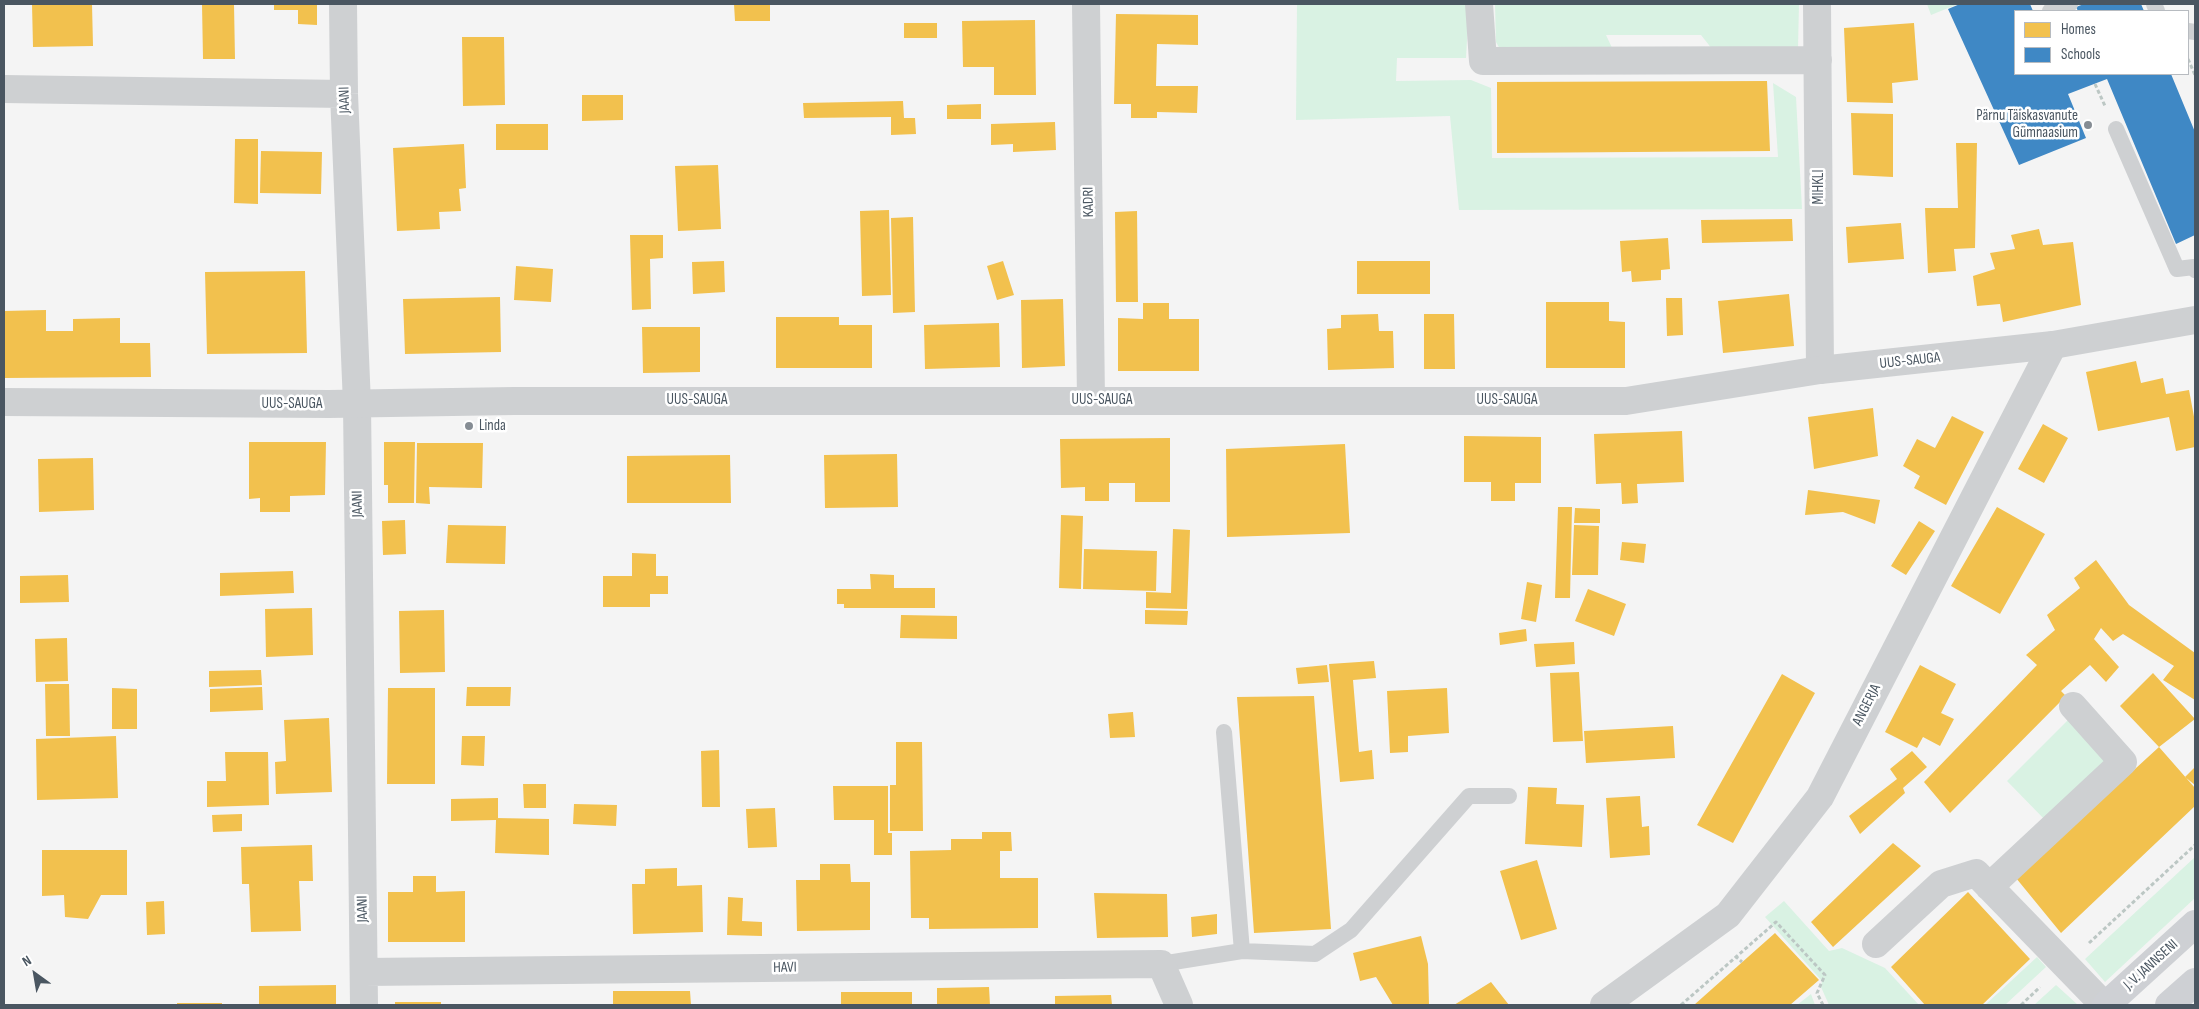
<!DOCTYPE html>
<meta charset="utf-8">
<style>
body{margin:0}
#map{position:relative;width:2199px;height:1009px;overflow:hidden;background:#f4f4f4;font-family:"Sofia Sans Condensed",sans-serif}
canvas{display:block}
.frame{position:absolute;inset:0;border:5px solid #4a5661;pointer-events:none}
.legend{position:absolute;left:2014px;top:10px;width:175px;height:65px;box-sizing:border-box;background:#fff;border:1px solid #b7bbc0;margin:0;padding:6px 9px;list-style:none;font-size:15px;color:#4a5661}
.legend li{display:flex;align-items:center;gap:10px;height:25px}
.legend b{width:25px;border:1px solid #b7bbc0}
.north{position:absolute;left:10px;top:949px;width:50px;height:50px;-webkit-text-stroke:4px #fff;paint-order:stroke;rotate:328deg;font-size:14px;font-weight:700;line-height:20px;text-align:center;color:#4a5661}
.north::after{content:'';display:block;margin:auto;width:18px;height:22px;background:#4a5661;clip-path:polygon(50% 0,100% 100%,50% 72%,0 100%)}
</style>
<div id="map">
<canvas width="2199" height="1009"></canvas>
<div class="frame"></div>
<ul class="legend">
<li><b style="height:14px;background:#f2c14e"></b>Homes</li>
<li><b style="height:14px;background:#3f88c5"></b>Schools</li>
</ul>
<div class="north">N</div>
</div>
<script>
const ctx = document.querySelector('canvas').getContext('2d');
ctx.lineJoin = 'round';
function paint(path, color) { ctx.fillStyle = color; ctx.fill(path, 'evenodd'); }
const toPath = rows => new Path2D(rows.map(r => 'M' + r).join(''));
function trace(path, color, width, dash) { ctx.strokeStyle = color; ctx.lineWidth = width; ctx.lineCap = dash ? 'butt' : 'round'; ctx.setLineDash(dash || []); ctx.stroke(path); }
function write(font, color, halo, rows, align = 'center') {
  ctx.font = font + ' "Sofia Sans Condensed",sans-serif'; ctx.lineWidth = 5; ctx.setLineDash([]); ctx.textBaseline = 'middle'; ctx.strokeStyle = halo; ctx.fillStyle = color; for (const [text, x, y, turn = 0] of rows) {
    ctx.save(); ctx.translate(x, y); ctx.rotate((+turn || 0) * Math.PI / 180); ctx.textAlign = isNaN(turn) ? turn : align; if (halo) ctx.strokeText(text, 0, 0); ctx.fillText(text, 0, 0); ctx.restore();
  }
}
const green = toPath([
 [1297,4,1469,4,1466,58,1397,58,1396,81,1471,80,1491,88,1492,158,1778,157,1773,83,1796,97,1802,209,1459,210,1450,116,1296,120],
 [1495,4,1799,4,1798,48,1716,54,1701,35,1606,35,1614,52,1501,51,1496,42],
 [1927,4,1958,4,1931,15],
 [2068,720,2111,765,2048,823,2007,781],
 [2195,857,2195,898,2105,982,2085,959],
 [1784,901,1829,951,1842,948,1885,968,1919,1005,1829,1005,1821,987,1822,981,1765,917],
 [2037,957,2046,967,2005,1005,1985,1005],
 [2056,985,2077,1004,2034,1005],
 [1811,994,1815,1005,1797,1005]
]);
const homes = toPath([
 [32,4,92,4,93,46,33,47],
 [202,4,234,4,235,59,203,59],
 [274,4,317,4,317,25,298,24,298,10,274,10],
 [734,4,770,4,770,21,735,21],
 [1116,14,1198,15,1198,45,1157,44,1156,86,1198,86,1197,113,1157,112,1157,118,1131,118,1131,104,1114,104],
 [1035,20,1036,95,994,95,994,67,963,67,962,21],
 [904,23,937,23,937,38,904,38],
 [1914,23,1918,80,1892,83,1893,103,1847,102,1844,28],
 [462,37,504,37,505,105,463,106],
 [1767,81,1770,151,1497,153,1497,82],
 [582,95,623,95,623,120,582,121],
 [903,101,904,118,915,118,916,134,891,135,891,117,804,118,803,103],
 [981,104,981,119,947,119,947,105],
 [1851,113,1893,114,1893,177,1853,175],
 [1055,122,1056,150,1013,152,1013,144,991,145,991,124],
 [496,124,548,124,548,150,496,150],
 [235,139,258,139,258,204,234,203],
 [1956,143,1977,143,1975,248,1954,249,1956,271,1928,273,1925,208,1958,208],
 [464,144,466,188,459,189,461,211,439,212,440,229,397,231,393,148],
 [261,151,322,152,321,194,260,193],
 [718,165,721,229,678,231,675,166],
 [889,210,891,295,862,296,860,211],
 [1137,211,1138,302,1116,302,1115,212],
 [913,217,915,312,893,313,891,218],
 [1792,219,1793,241,1702,243,1701,220],
 [1901,223,1904,259,1848,263,1846,227],
 [2039,229,2043,245,2073,242,2081,305,2003,322,2000,304,1977,306,1973,276,1995,269,1990,253,2015,249,2011,235],
 [630,235,663,235,663,258,650,259,651,309,632,310],
 [1668,238,1670,269,1661,270,1661,280,1632,282,1631,271,1622,272,1620,241],
 [724,261,725,292,693,294,692,262],
 [1003,261,1014,295,997,300,987,266],
 [1357,261,1430,261,1430,294,1357,294],
 [516,266,553,269,551,302,514,300],
 [305,271,307,353,207,354,205,272],
 [1789,294,1794,346,1723,353,1718,301],
 [500,297,501,352,405,354,403,299],
 [1666,298,1682,298,1683,335,1667,336],
 [1063,299,1065,366,1022,368,1021,300],
 [1546,302,1609,302,1609,321,1625,322,1625,368,1546,368],
 [1143,303,1169,303,1169,319,1199,319,1199,371,1118,371,1118,318,1143,319],
 [46,310,46,331,73,331,73,319,120,318,120,343,150,343,151,377,4,378,4,311],
 [1378,314,1379,331,1393,331,1394,368,1328,370,1327,329,1341,328,1341,315],
 [1424,314,1454,314,1455,369,1424,369],
 [776,317,839,317,839,325,872,325,872,368,776,368],
 [999,323,1000,367,925,369,924,325],
 [642,327,700,327,700,372,643,373],
 [2136,361,2141,383,2163,378,2166,394,2189,390,2195,422,2195,447,2176,451,2169,417,2098,431,2086,372],
 [1873,408,1878,456,1814,469,1808,417],
 [1952,416,1984,432,1946,505,1914,488,1920,476,1903,466,1917,439,1935,448],
 [2043,424,2068,438,2044,483,2018,469],
 [1682,431,1684,482,1637,484,1638,503,1622,504,1621,483,1596,484,1594,434],
 [1464,436,1541,437,1541,483,1515,483,1515,501,1491,501,1491,482,1464,482],
 [1170,438,1170,502,1135,502,1135,483,1109,483,1109,501,1085,501,1085,487,1061,488,1060,439],
 [249,442,326,442,325,495,290,496,290,512,260,512,260,498,249,499],
 [384,442,415,442,414,503,388,503,388,485,384,485],
 [417,443,483,443,482,488,429,487,430,504,416,503],
 [1345,444,1350,533,1227,537,1226,449],
 [897,454,898,507,825,508,824,455],
 [730,455,731,503,627,503,627,456],
 [93,458,94,510,39,512,38,459],
 [1808,490,1880,500,1875,524,1843,512,1805,515],
 [1558,507,1572,507,1570,598,1555,598],
 [1997,507,2045,534,2000,614,1951,586],
 [1575,508,1600,509,1600,523,1574,523],
 [1061,515,1083,516,1081,589,1059,588],
 [405,520,406,554,383,555,382,521],
 [1919,521,1935,531,1906,575,1891,566],
 [448,525,506,526,505,564,446,563],
 [1574,525,1599,526,1598,575,1572,575],
 [1173,529,1190,530,1187,609,1146,608,1146,592,1171,593],
 [1622,542,1646,544,1644,563,1620,560],
 [1084,549,1157,551,1156,591,1083,589],
 [632,553,656,554,656,576,668,576,668,594,650,594,650,607,603,607,603,576,632,576],
 [2096,560,2129,605,2195,653,2195,700,2163,680,2174,666,2123,634,2113,641,2101,628,2094,639,2119,667,2106,682,2090,665,2061,691,2066,696,1950,813,1924,782,2037,665,2026,655,2055,630,2047,615,2080,588,2074,578],
 [293,571,294,593,220,596,220,573],
 [870,574,894,575,894,588,935,588,935,608,844,608,844,604,837,604,837,589,871,589],
 [68,575,69,602,20,603,20,576],
 [1527,582,1542,585,1536,622,1521,619],
 [1588,589,1626,604,1614,636,1575,621],
 [312,608,313,655,266,657,265,609],
 [444,610,445,672,400,673,399,611],
 [1145,610,1188,611,1187,625,1145,624],
 [901,615,957,616,957,639,900,638],
 [1526,629,1527,641,1500,645,1499,633],
 [67,638,68,681,36,682,35,639],
 [1574,642,1575,664,1536,667,1534,644],
 [1374,661,1376,678,1353,680,1359,752,1372,750,1374,779,1340,782,1329,664],
 [1327,665,1329,682,1298,684,1296,668],
 [1920,665,1956,684,1941,713,1954,719,1940,746,1923,737,1917,748,1885,732],
 [261,670,262,685,209,687,209,671],
 [1579,672,1583,741,1553,742,1550,673],
 [2153,673,2195,719,2159,747,2195,788,2195,806,2061,933,2016,878,2159,747,2120,706],
 [1782,674,1815,693,1733,843,1697,825],
 [45,684,69,684,70,736,46,736],
 [262,687,263,710,210,712,210,689],
 [467,687,511,687,510,706,466,706],
 [112,688,137,689,137,729,112,729],
 [388,688,435,688,435,784,387,784],
 [1447,688,1449,733,1408,736,1408,752,1390,753,1387,691],
 [1314,696,1331,929,1254,933,1237,697],
 [1133,712,1135,737,1110,738,1108,714],
 [329,718,332,792,276,794,275,762,286,761,284,720],
 [1673,726,1675,758,1586,763,1584,731],
 [116,736,118,798,37,800,36,739],
 [462,736,485,736,484,766,461,765],
 [896,742,922,742,923,831,890,831,890,785,896,785],
 [719,750,720,807,702,807,701,751],
 [1912,751,1927,767,1903,788,1905,793,1860,834,1849,816,1897,779,1890,769],
 [225,752,268,752,269,805,207,807,207,781,226,781],
 [2195,767,2195,785,2185,777],
 [523,784,546,784,546,808,524,808],
 [833,786,888,786,888,833,892,833,892,855,874,855,874,820,834,820],
 [1528,787,1557,788,1556,804,1584,805,1582,847,1525,844],
 [1640,796,1642,827,1649,826,1650,855,1610,858,1606,798],
 [498,798,498,818,495,818,549,819,549,855,495,853,496,820,451,821,451,799],
 [574,804,617,805,616,826,573,824],
 [775,808,777,847,748,848,746,809],
 [242,814,242,831,213,832,212,815],
 [982,832,1011,832,1012,851,1000,851,1000,878,1038,878,1038,928,929,929,929,918,911,918,910,851,951,850,951,839,982,839],
 [1893,843,1921,866,1833,947,1811,922],
 [312,845,313,881,299,881,301,931,251,932,249,884,242,884,241,847],
 [42,850,127,850,127,895,101,895,88,919,65,917,64,895,42,896],
 [1537,860,1557,929,1521,940,1500,871],
 [820,864,850,864,851,882,870,882,870,930,797,931,796,880,820,880],
 [677,868,677,886,702,885,703,932,633,934,632,884,645,884,645,869],
 [413,876,436,876,436,892,465,891,465,942,388,942,388,892,413,892],
 [1968,892,2030,959,1982,1005,1925,1005,1891,967],
 [1094,893,1167,894,1168,937,1097,938],
 [728,897,743,898,742,921,762,922,762,936,727,935],
 [164,901,165,934,147,935,146,902],
 [1217,914,1217,934,1192,937,1191,917],
 [1775,933,1819,980,1790,1005,1694,1005],
 [1421,936,1428,964,1429,1005,1393,1005,1376,977,1360,981,1353,953],
 [1491,982,1509,1005,1454,1005],
 [336,985,336,1005,259,1005,259,986],
 [989,987,990,1005,937,1005,937,988],
 [613,991,690,991,691,1005,613,1005],
 [841,992,912,992,912,1005,841,1005],
 [1111,995,1112,1005,1055,1005,1055,996],
 [395,1002,441,1002,441,1005,395,1005],
 [177,1003,222,1003,222,1005,177,1005]
]);
const schools = toPath([
 [1960,4,2030,4,2033,11,2015,11,2015,74,2171,74,2195,132,2195,235,2176,244,2107,79,2068,94,2086,138,2019,165,1948,9],
 [2084,4,2141,4,2144,11,2078,11,2076,7]
]);
const path = toPath([
 [2188,59,2195,75],
 [2095,84,2105,106],
 [2089,943,2195,845],
 [1735,956,1742,962],
 [1681,1005,1776,922,1825,975,1817,993,1823,1005],
 [2021,1005,2040,987]
]);
const service = toPath([
 [2154,4,2157,11],
 [2050,11,2070,4],
 [2188,31,2195,32],
 [2116,129,2177,269,2194,267,2195,270],
 [1224,732,1242,951],
 [1161,964,1242,951,1315,954,1351,930,1469,796,1509,796]
]);
const minor = toPath([
 [343,4,344,94,357,404,364,1005],
 [1086,4,1091,400],
 [1479,4,1483,61,1818,60],
 [1817,4,1820,370],
 [4,89,344,94],
 [1989,887,2123,762,2073,706],
 [1876,944,1941,884,1976,873,2104,1005],
 [364,972,1161,964,1179,1005],
 [1604,1005,1728,915,1820,797,2053,345]
]);
const tertiary = toPath([
 [4,402,329,404,514,401,1626,401,1820,370,2053,345,2195,320]
]);
const secondary = toPath([
 [2106,1005,2195,924],
 [2169,1005,2195,982]
]);
const markers = [
 [2088,125,5,"#868d94"],
 [469,426,5,"#868d94"]
];
const streetNames = [
 ["JAANI",345,100,-92],
 ["MIHKLI",1819,187,-90],
 ["KADRI",1089,202,-91],
 ["UUS-SAUGA",1910,361,-6],
 ["UUS-SAUGA",697,400],
 ["UUS-SAUGA",1102,400],
 ["UUS-SAUGA",1507,400],
 ["UUS-SAUGA",292,404],
 ["JAANI",358,504,-91],
 ["ANGERJA",1867,705,-63],
 ["JAANI",363,909,-91],
 ["J. V. JANNSENI",2151,965,-42],
 ["HAVI",785,968,-1]
];
const poiNames = [
 ["Pärnu Täiskasvanute",2078,116],
 ["Gümnaasium",2078,133],
 ["Linda",479,426,"left"]
];
paint(green, '#d9f2e3');
paint(homes, '#f2c14e');
paint(schools, '#3f88c5');
trace(path, '#bcc7c4', 3, [4, 2.5]);
trace(service, '#ced0d2', 16);
trace(minor, '#ced0d2', 28);
trace(tertiary, '#ced0d2', 28);
trace(secondary, '#ced0d4', 28);
for (const [x, y, r, color] of markers) { const dot = new Path2D(); dot.arc(x, y, r, 0, 2 * Math.PI); ctx.fillStyle = color; ctx.fill(dot); trace(dot, '#fff', 2); }
write('15px', '#4a5661', '#fff', streetNames);
write('15px', '#4a5661', '#fff', poiNames, 'right');
</script>
